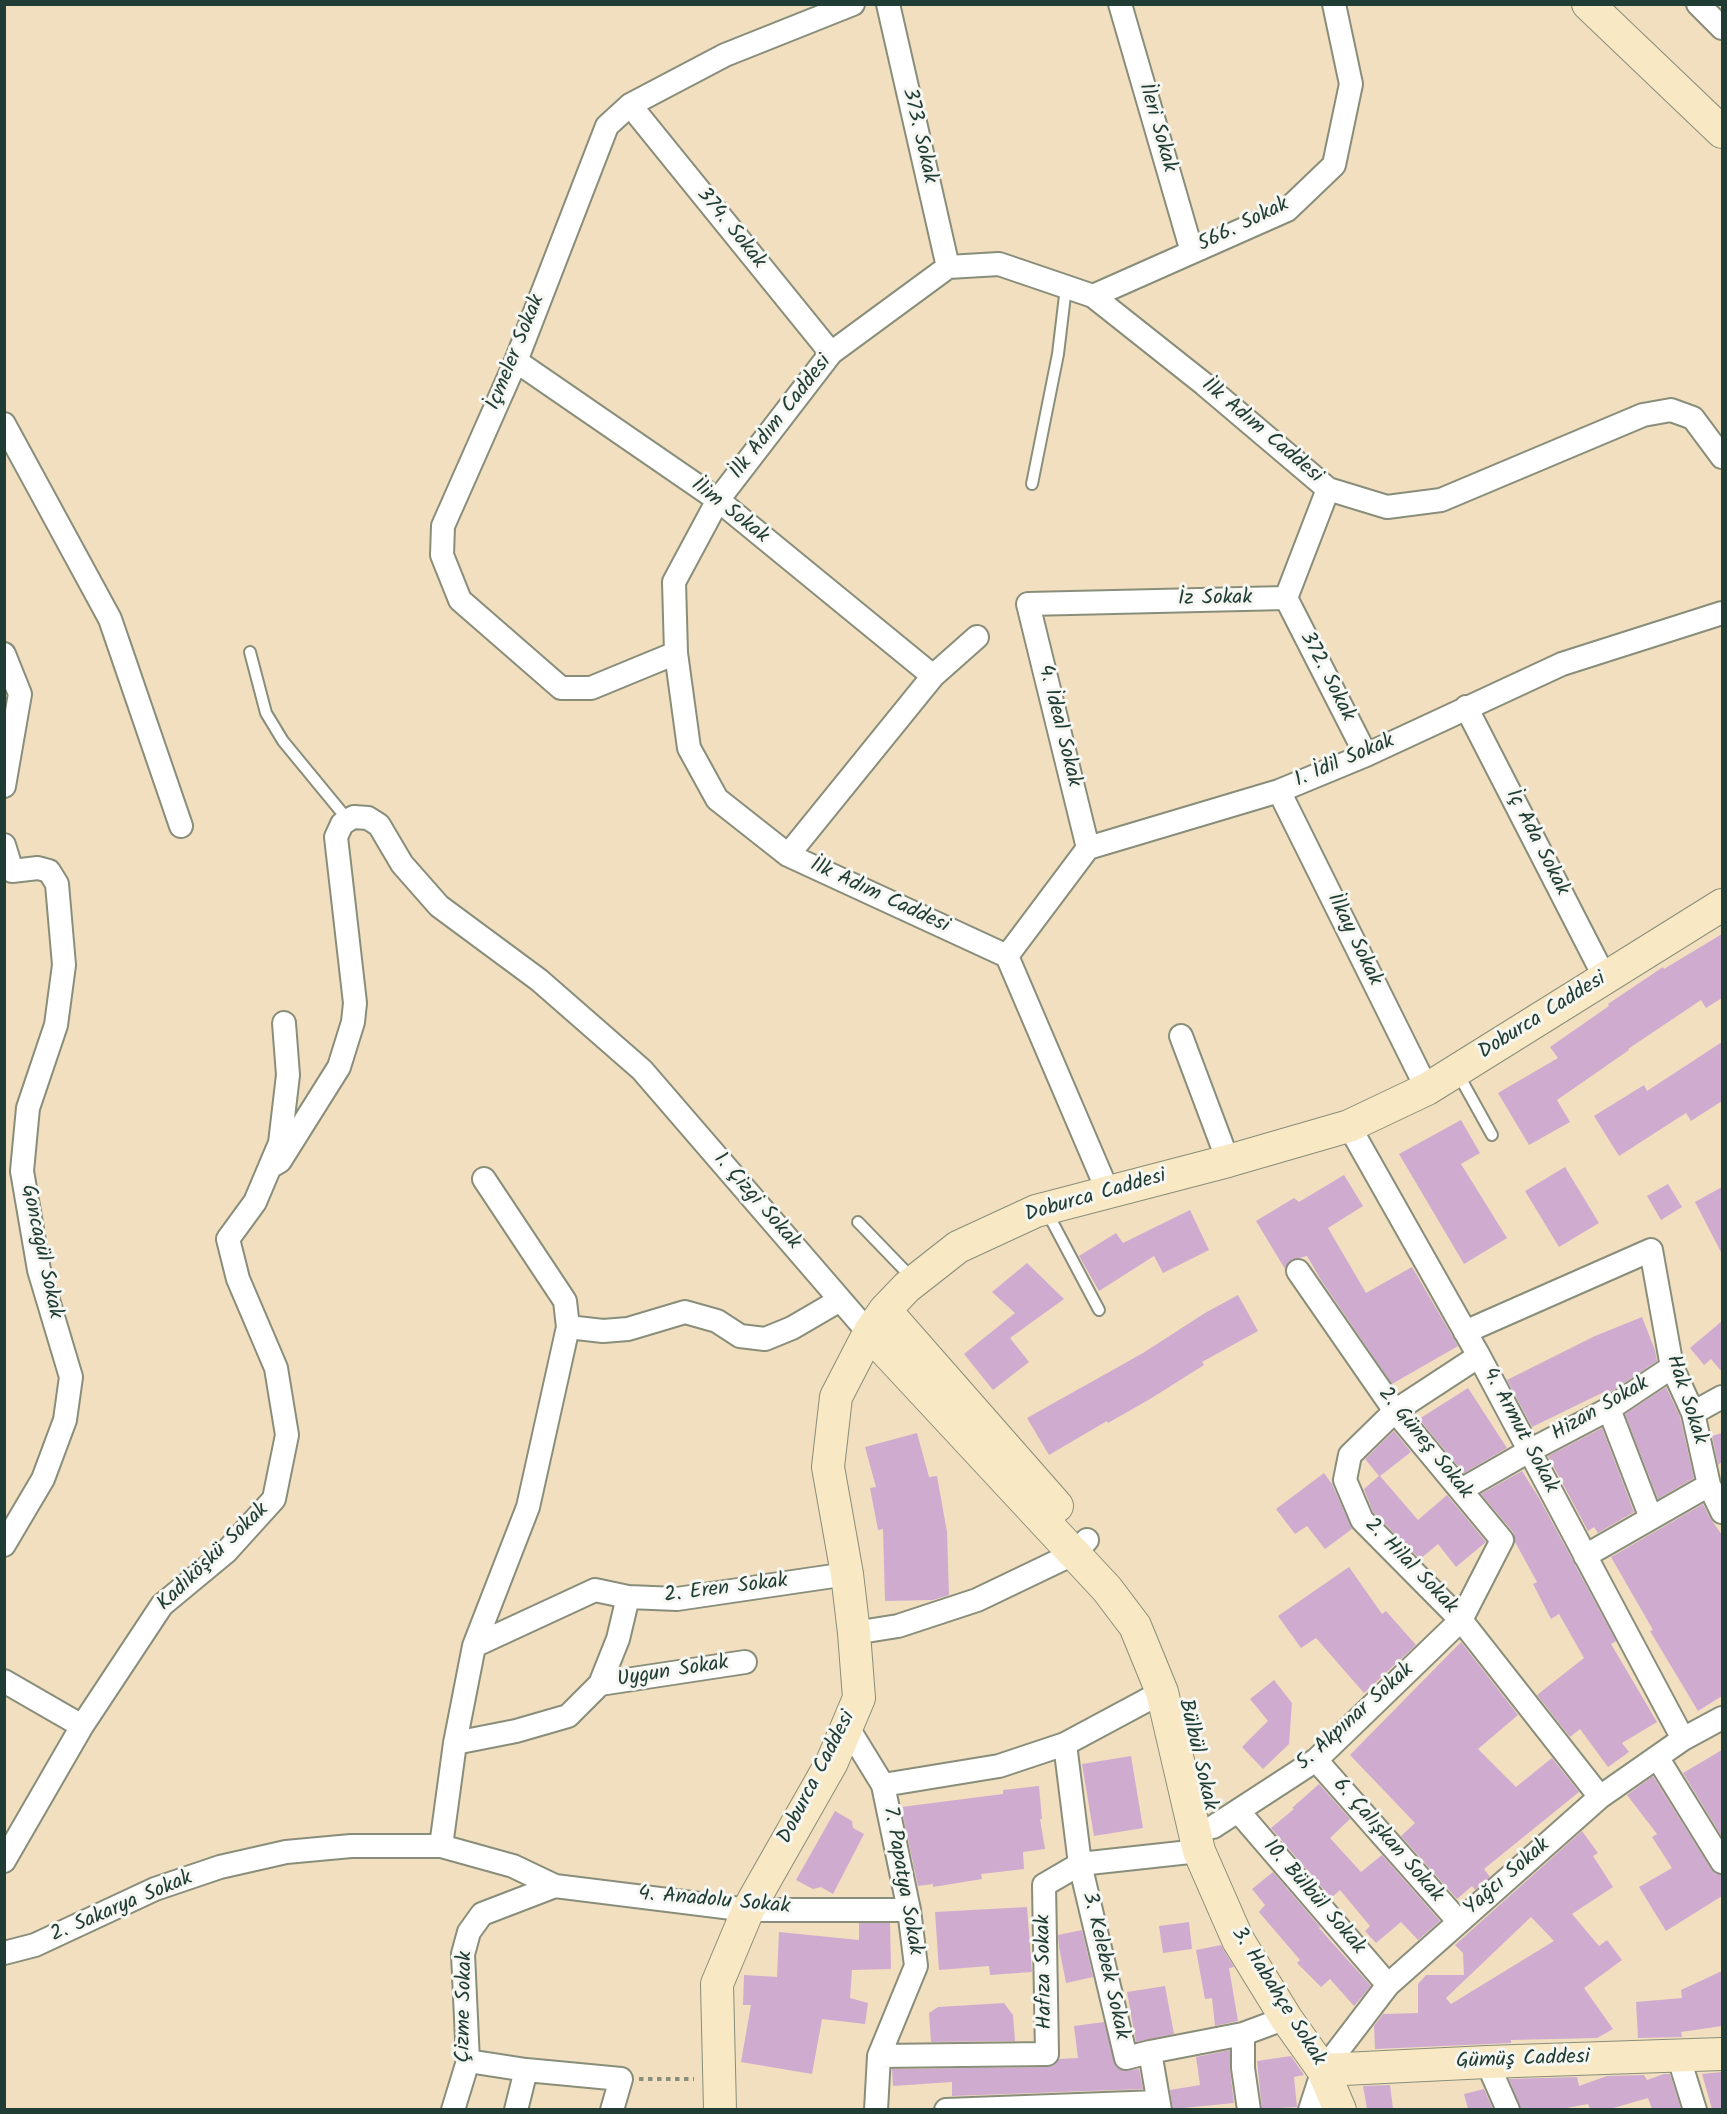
<!DOCTYPE html>
<meta charset="utf-8">
<style>
body{margin:0}
#map{position:relative;width:1727px;height:2114px;overflow:hidden;background:#f1dfc0;font-family:Kalam,sans-serif}
canvas{display:block}
.frame{position:absolute;inset:0;border:6px solid #1f3d34;pointer-events:none}
</style>
<div id="map">
<canvas width="1727" height="2114"></canvas>
<div class="frame"></div>
</div>
<script>
const ctx = document.querySelector('canvas').getContext('2d');
ctx.lineJoin = 'round';
function paint(path, color) { ctx.fillStyle = color; ctx.fill(path, 'evenodd'); }
const toPath = rows => new Path2D(rows.map(r => 'M' + r).join(''));
function trace(path, color, width, dash) { ctx.strokeStyle = color; ctx.lineWidth = width; ctx.lineCap = dash ? 'butt' : 'round'; ctx.setLineDash(dash || []); ctx.stroke(path); }
function write(font, color, halo, rows, align = 'center') {
  ctx.font = font + ' Kalam,sans-serif'; ctx.lineWidth = 6; ctx.setLineDash([]); ctx.textBaseline = 'middle'; ctx.strokeStyle = halo; ctx.fillStyle = color; for (const [text, x, y, turn = 0] of rows) {
    ctx.save(); ctx.translate(x, y); ctx.rotate((+turn || 0) * Math.PI / 180); ctx.textAlign = isNaN(turn) ? turn : align; if (halo) ctx.strokeText(text, 0, 0); ctx.fillText(text, 0, 0); ctx.restore();
  }
}
const building = toPath([
 [1722,934,1722,998,1706,1008,1701,1000,1628,1049,1629,1050,1557,1100,1570,1122,1529,1145,1498,1093,1558,1058,1550,1047,1609,1006,1608,1004,1663,967,1664,969],
 [1722,1042,1722,1101,1691,1121,1686,1113,1619,1156,1594,1116,1644,1085,1647,1091],
 [1461,1120,1480,1153,1461,1164,1507,1238,1464,1264,1399,1154],
 [1565,1167,1599,1223,1559,1247,1525,1191],
 [1344,1175,1363,1206,1328,1228,1366,1293,1412,1267,1458,1346,1392,1384,1321,1280,1307,1256,1291,1260,1285,1269,1256,1221,1294,1198,1299,1202],
 [1668,1184,1682,1207,1661,1220,1647,1196],
 [1722,1187,1722,1254,1695,1202],
 [1190,1210,1209,1250,1163,1273,1154,1256,1099,1291,1079,1256,1116,1233,1123,1243],
 [1027,1263,1064,1299,1010,1338,1029,1362,993,1390,964,1354,1015,1313,992,1292],
 [1238,1295,1258,1331,1202,1362,1204,1365,1150,1399,1108,1423,1107,1421,1049,1455,1027,1418,1143,1353,1205,1313],
 [1642,1317,1655,1350,1657,1361,1609,1393,1608,1390,1532,1427,1507,1380,1595,1336],
 [1722,1321,1722,1372,1711,1359,1704,1365,1690,1348],
 [1666,1387,1680,1417,1694,1478,1658,1499,1625,1414],
 [1468,1388,1507,1448,1464,1473,1419,1419],
 [1602,1428,1634,1512,1598,1533,1594,1527,1588,1531,1548,1456],
 [1394,1431,1411,1452,1380,1476,1418,1520,1447,1495,1486,1542,1456,1567,1438,1544,1420,1559,1373,1512,1364,1489,1379,1476,1365,1459],
 [917,1433,929,1477,937,1476,947,1532,949,1595,933,1600,885,1601,883,1529,878,1530,870,1488,876,1487,865,1447],
 [1722,1433,1722,1462,1718,1465,1712,1436],
 [1522,1471,1539,1498,1616,1641,1611,1644,1657,1722,1622,1743,1629,1752,1608,1767,1580,1729,1570,1737,1537,1695,1584,1658,1559,1614,1551,1619,1533,1584,1537,1582,1515,1542,1513,1532,1481,1494],
 [1324,1473,1332,1484,1352,1529,1325,1549,1307,1526,1295,1534,1276,1509],
 [1703,1504,1710,1518,1722,1535,1722,1696,1698,1711,1650,1631,1653,1630,1611,1557],
 [1349,1567,1382,1614,1386,1611,1416,1645,1364,1693,1316,1638,1301,1648,1278,1616],
 [1461,1642,1518,1715,1478,1749,1516,1787,1552,1758,1579,1792,1484,1869,1490,1877,1475,1890,1472,1886,1457,1899,1401,1836,1415,1823,1350,1755],
 [1274,1680,1292,1703,1289,1744,1263,1769,1242,1747,1268,1721,1250,1699],
 [1722,1750,1722,1837,1683,1773],
 [1131,1756,1143,1828,1094,1836,1082,1764],
 [1653,1776,1711,1869,1716,1874,1722,1875,1722,1896,1666,1931,1639,1887,1672,1868,1652,1837,1657,1834,1627,1795],
 [1319,1784,1350,1819,1330,1838,1361,1872,1382,1855,1440,1921,1418,1940,1401,1922,1376,1943,1365,1931,1370,1926,1340,1890,1331,1898,1271,1828,1294,1809,1292,1808],
 [1039,1786,1042,1819,1040,1819,1045,1849,1023,1852,1024,1869,981,1874,982,1879,933,1887,933,1884,918,1886,901,1807,1003,1794,1003,1790],
 [835,1811,852,1821,853,1828,864,1834,833,1894,821,1887,813,1889,796,1880],
 [1582,1831,1598,1853,1593,1856,1613,1887,1572,1914,1599,1946,1607,1940,1622,1960,1584,1988,1613,2029,1597,2038,1511,2040,1511,2043,1375,2049,1374,2026,1383,2014,1418,2013,1418,1984,1426,1975,1464,1975,1463,1953,1455,1945],
 [1531,1917,1554,1941,1451,2004,1446,1998],
 [1273,1872,1320,1927,1319,1928,1371,1986,1354,2006,1330,1979,1321,1987,1297,1963,1300,1960,1259,1912,1265,1905,1252,1889],
 [1027,1907,1032,1972,990,1975,989,1966,939,1970,935,1912],
 [1189,1922,1192,1949,1163,1953,1159,1926],
 [859,1923,890,1923,891,1969,852,1970,850,1998,868,2003,865,2024,822,2019,812,2074,741,2062,751,2005,743,2005,744,1975,777,1977,779,1932,859,1940],
 [1082,1930,1093,1977,1066,1983,1059,1947,1058,1935],
 [1221,1945,1234,1967,1229,1968,1238,2021,1215,2026,1212,1998,1205,1999,1196,1950],
 [1722,1971,1722,2026,1681,2032,1682,2037,1638,2038,1636,2002,1682,1998,1681,1990],
 [1165,1986,1174,2034,1136,2042,1127,1992],
 [1004,2003,1013,2015,1015,2041,931,2042,929,2013,938,2007],
 [1104,2022,1116,2067,1123,2071,1139,2069,1143,2089,952,2096,952,2082,893,2086,892,2069,1047,2067,1053,2066,1059,2059,1078,2058,1074,2026],
 [1230,2050,1230,2070,1234,2103,1173,2109,1170,2090,1200,2085,1196,2057],
 [1291,2056,1304,2075,1294,2077,1297,2107,1262,2109,1257,2061],
 [1722,2072,1722,2109,1712,2109,1702,2074],
 [1664,2074,1670,2074,1681,2109,1652,2109,1648,2098,1610,2109,1590,2109,1588,2104,1561,2109,1521,2109,1509,2079,1577,2077,1579,2086,1607,2076,1644,2075,1647,2080],
 [1390,2085,1393,2109,1367,2109,1363,2086],
 [1484,2089,1493,2109,1468,2109,1464,2094]
]);
const path = toPath([
 [639,2079,694,2079]
]);
const lane = toPath([
 [1032,484,1058,354,1066,287],
 [250,652,266,713,283,741,348,820],
 [1457,1072,1492,1135],
 [1047,1212,1099,1310],
 [858,1222,914,1280]
]);
const street = toPath([
 [888,4,948,267],
 [1120,4,1192,252],
 [1698,4,1722,28],
 [630,105,831,353],
 [1093,296,1287,210,1334,165,1351,84,1334,4],
 [516,361,718,500,933,676],
 [4,424,110,619,181,826],
 [1286,598,1366,755],
 [676,653,591,688,561,688,460,600,442,555,443,526,516,361,607,126,630,105,725,55,853,4],
 [4,654,20,694,4,786],
 [1466,707,1605,978],
 [1279,791,1427,1089],
 [4,845,12,871,38,868,49,871,57,884,64,965,56,1025,28,1108,22,1171,39,1270,71,1377,65,1420,43,1479,4,1545],
 [1088,848,1028,604,1286,598,1328,489],
 [788,855,933,676,977,637],
 [1007,956,1088,848,1279,791,1366,755,1562,664,1722,613],
 [1181,1036,1228,1161],
 [1349,1126,1479,1356,1683,1739],
 [270,1167,280,1161,339,1067,353,1022,355,1003,336,837,342,824,348,820,354,817,368,818,379,825,402,864,439,906,539,980,642,1070,869,1333],
 [1108,1192,1007,956,788,855,717,799,689,748,676,653,674,582,718,500,831,353,948,267,999,264,1093,296,1204,384,1328,489,1387,507,1441,500,1643,415,1671,410,1693,418,1722,457],
 [568,1327,603,1331,628,1329,685,1312,717,1321,740,1336,765,1339,792,1328,840,1300],
 [1465,1332,1651,1250,1672,1367,1693,1413,1709,1485,1722,1512],
 [1479,1356,1395,1411,1350,1455,1345,1480,1362,1520,1461,1620,1600,1797],
 [1609,1409,1651,1518],
 [1693,1413,1722,1397],
 [1461,1490,1529,1451,1609,1409,1672,1367],
 [1585,1556,1709,1485],
 [854,1633,898,1626,977,1600,1073,1554,1087,1540],
 [474,1646,595,1590,628,1597,677,1599,847,1574],
 [4,1681,82,1726],
 [600,1684,745,1662],
 [848,1728,883,1785,909,1910,916,1966,879,2056,876,2110],
 [455,1743,516,1731,568,1716,600,1684,618,1639,628,1597],
 [1657,1757,1722,1862],
 [1316,1760,1459,1922],
 [883,1785,999,1766,1065,1744,1162,1692],
 [1239,1812,1388,1985],
 [1213,1827,1316,1760,1461,1620,1502,1540,1395,1411,1298,1271],
 [441,1846,455,1743,474,1646,528,1507,568,1327,565,1301,484,1179],
 [4,1861,82,1726,162,1605,226,1552,274,1499,287,1435,276,1368,238,1279,228,1239,255,1202,280,1143,288,1075,284,1023],
 [4,1953,35,1945,155,1889,220,1867,286,1852,351,1846,441,1846,513,1866,555,1886,748,1910,909,1910],
 [1243,2034,1243,2068,1249,2110],
 [1150,2052,1243,2034,1286,2018],
 [1678,2055,1695,2110],
 [879,2056,1047,2054,1044,1885,1080,1864,1065,1744],
 [468,2061,526,2070,621,2079,612,2110],
 [1487,2062,1508,2110],
 [453,2110,468,2061,463,1954,469,1932,482,1914,555,1886],
 [516,2110,526,2070],
 [946,2110,1158,2102],
 [1160,2110,1150,2052,1126,2058,1080,1864,1199,1851],
 [1310,2110,1323,2070,1388,1985,1600,1797,1683,1739,1722,1718]
]);
const secondary = toPath([
 [1588,4,1722,132],
 [885,1310,1057,1506],
 [869,1333,1107,1589,1135,1626,1162,1692,1199,1851,1238,1940,1286,2018,1323,2070,1340,2110],
 [1323,2070,1487,2062,1722,2054],
 [720,2110,717,1984,748,1910,832,1762,859,1698,854,1633,847,1574,828,1467,836,1397,869,1333,885,1310,907,1287,958,1247,1036,1211,1228,1161,1349,1126,1427,1089,1722,905]
]);
const streetNames = [
 ["İleri Sokak",1156,128,74],
 ["373. Sokak",918,136,77],
 ["566. Sokak",1244,226,-26],
 ["374. Sokak",730,229,51],
 ["İçmeler Sokak",517,353,-68],
 ["İlk Adım Caddesi",782,418,-52],
 ["İlk Adım Caddesi",1261,432,40],
 ["İlim Sokak",729,512,38],
 ["İz Sokak",1215,600,-1],
 ["372. Sokak",1326,677,63],
 ["4. İdeal Sokak",1058,726,76],
 ["1. İdil Sokak",1345,762,-23],
 ["İç Ada Sokak",1536,843,63],
 ["İlk Adım Caddesi",879,897,25],
 ["İlkay Sokak",1353,940,64],
 ["Doburca Caddesi",1543,1017,-32],
 ["Doburca Caddesi",1096,1197,-16],
 ["1. Çizgi Sokak",756,1202,49],
 ["Goncagül Sokak",40,1252,78],
 ["Hak Sokak",1685,1400,72],
 ["Hizan Sokak",1601,1410,-30],
 ["4. Armut Sokak",1519,1431,62],
 ["2. Güneş Sokak",1424,1444,51],
 ["Kadıköşkü Sokak",214,1558,-44],
 ["2. Hilal Sokak",1410,1567,46],
 ["2. Eren Sokak",726,1590,-7],
 ["Uygun Sokak",673,1673,-9],
 ["5. Akpınar Sokak",1356,1718,-42],
 ["Bülbül Sokak",1196,1755,77],
 ["Doburca Caddesi",818,1778,-63],
 ["6. Çalışkan Sokak",1387,1841,49],
 ["Yağcı Sokak",1508,1878,-41],
 ["7. Papatya Sokak",901,1881,80],
 ["10. Bülbül Sokak",1313,1898,49],
 ["4. Anadolu Sokak",714,1902,5],
 ["2. Sakarya Sokak",122,1908,-23],
 ["3. Kelebek Sokak",1104,1966,77],
 ["Hafıza Sokak",1046,1972,-91],
 ["3. Habahçe Sokak",1277,1997,58],
 ["Çizme Sokak",466,2007,-89],
 ["Gümüş Caddesi",1523,2061,-2]
];
paint(building, '#d0abd0');
trace(lane, '#888e7a', 14);
trace(street, '#888e7a', 26);
trace(secondary, '#888e7a', 34);
trace(path, '#888e7a', 4, [4.5, 4.5]);
trace(lane, '#fff', 10);
trace(street, '#fff', 22);
trace(secondary, '#f8e8c3', 32);
write('21px', '#1f3d34', '#f6f6f2', streetNames);
</script>
